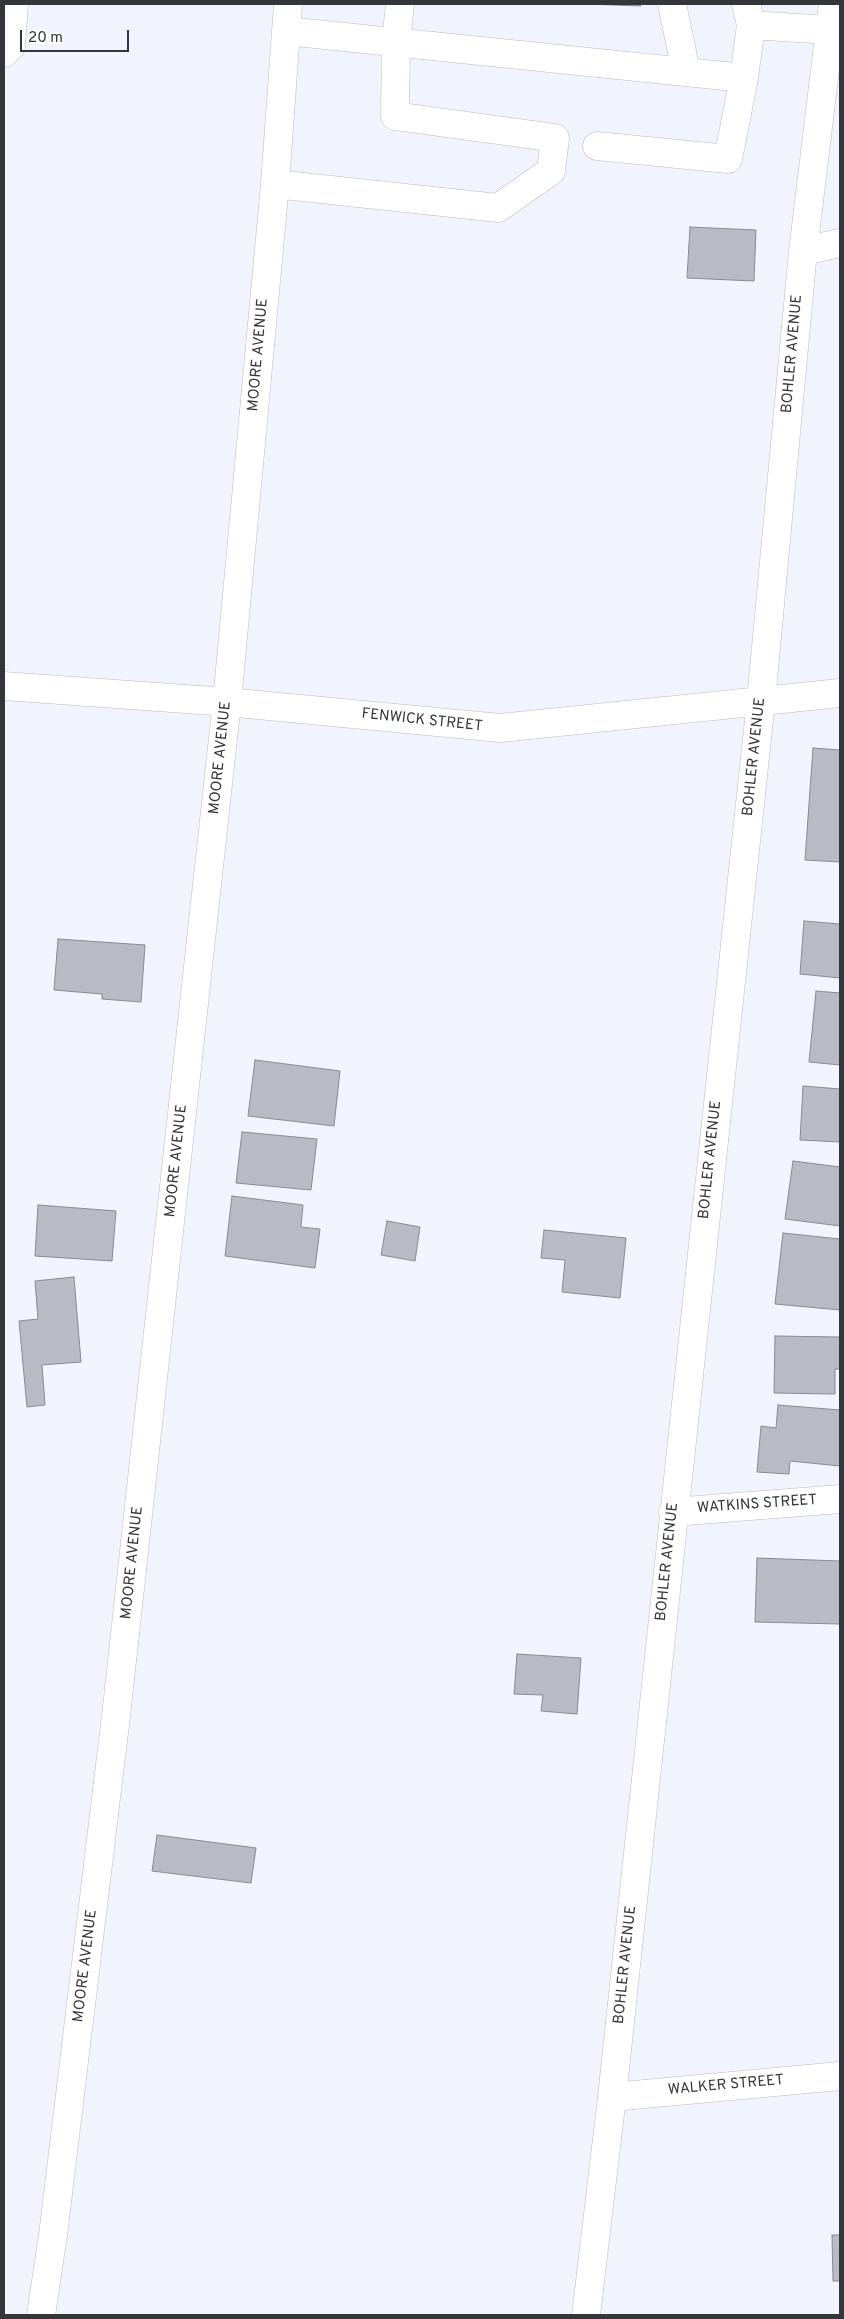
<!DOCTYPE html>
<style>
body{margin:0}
#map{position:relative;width:844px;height:2319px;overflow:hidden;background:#f1f4fd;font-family:Overpass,sans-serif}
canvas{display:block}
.frame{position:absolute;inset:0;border:5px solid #343639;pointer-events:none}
.scale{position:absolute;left:20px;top:30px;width:109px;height:22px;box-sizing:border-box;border:2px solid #343639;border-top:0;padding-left:6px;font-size:15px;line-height:18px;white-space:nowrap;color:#343639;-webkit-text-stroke:4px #fff;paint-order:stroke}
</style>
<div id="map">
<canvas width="844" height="2319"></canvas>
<div class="frame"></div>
<div class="scale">20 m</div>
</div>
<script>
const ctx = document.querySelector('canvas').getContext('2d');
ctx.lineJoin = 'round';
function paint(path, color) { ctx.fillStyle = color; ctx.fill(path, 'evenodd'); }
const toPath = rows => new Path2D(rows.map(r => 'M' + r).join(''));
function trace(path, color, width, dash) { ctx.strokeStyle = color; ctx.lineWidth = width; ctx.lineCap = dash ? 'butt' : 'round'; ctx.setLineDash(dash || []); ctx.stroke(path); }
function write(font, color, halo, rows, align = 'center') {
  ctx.font = font + ' Overpass,sans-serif'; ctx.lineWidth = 4; ctx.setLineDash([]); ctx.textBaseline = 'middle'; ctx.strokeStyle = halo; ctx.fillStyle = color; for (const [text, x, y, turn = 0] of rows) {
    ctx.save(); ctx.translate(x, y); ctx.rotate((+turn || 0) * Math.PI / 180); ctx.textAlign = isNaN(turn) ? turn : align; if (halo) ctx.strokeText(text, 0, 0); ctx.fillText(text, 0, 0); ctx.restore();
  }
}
const building = toPath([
 [585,4,640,4,641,6,585,4],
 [690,227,756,230,754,281,687,278,690,227],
 [813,748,840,750,840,862,805,860,813,748],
 [804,921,840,924,840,978,800,974,804,921],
 [58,939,145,945,141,1002,102,999,102,994,54,990,58,939],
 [816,991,840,993,840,1065,809,1062,816,991],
 [255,1060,340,1071,334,1126,248,1116,255,1060],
 [803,1086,840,1089,840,1142,800,1140,803,1086],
 [242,1132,317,1139,311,1190,236,1183,242,1132],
 [793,1161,840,1167,840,1226,785,1219,793,1161],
 [232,1196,303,1205,301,1227,320,1229,315,1268,225,1256,232,1196],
 [38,1205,116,1211,112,1261,35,1256,38,1205],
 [387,1221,420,1227,415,1261,381,1255,387,1221],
 [544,1230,626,1238,620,1298,562,1292,565,1260,541,1258,544,1230],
 [783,1233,840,1239,840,1310,775,1304,783,1233],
 [74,1277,81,1362,42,1365,45,1405,27,1407,19,1321,38,1319,35,1281,74,1277],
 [775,1336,840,1337,840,1369,835,1369,835,1394,774,1393,775,1336],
 [778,1405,840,1410,840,1466,790,1461,789,1474,757,1472,761,1426,776,1428,778,1405],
 [757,1558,840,1561,840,1624,755,1622,757,1558],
 [517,1654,581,1658,577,1714,541,1711,543,1695,514,1694,517,1654],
 [157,1835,256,1848,251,1883,152,1871,157,1835],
 [832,2235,840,2235,840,2281,833,2281,832,2235]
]);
const minor = toPath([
 [672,4,686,71],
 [751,25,829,30],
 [286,31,744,78],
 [4,53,11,46,14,4],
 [597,146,728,159,744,78,751,25,746,4],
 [275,184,498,208,551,171,555,138,395,116,396,42,400,4],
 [803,251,840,243],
 [4,686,227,702,500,728,840,693],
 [673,1512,840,1499],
 [612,2097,840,2076],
 [41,2315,53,2235,116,1716,227,702,275,184,288,4],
 [586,2315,612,2097,761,701,803,251,833,4]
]);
const streetNames = [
 ["BOHLER AVENUE",793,354,-85],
 ["MOORE AVENUE",259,355,-85],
 ["FENWICK STREET",422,721,6],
 ["BOHLER AVENUE",755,757,-84],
 ["MOORE AVENUE",221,758,-84],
 ["BOHLER AVENUE",711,1160,-84],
 ["MOORE AVENUE",177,1161,-84],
 ["WATKINS STREET",757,1505,-4],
 ["BOHLER AVENUE",668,1562,-84],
 ["MOORE AVENUE",133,1563,-84],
 ["BOHLER AVENUE",626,1965,-84],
 ["MOORE AVENUE",86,1966,-83],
 ["WALKER STREET",726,2086,-5]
];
paint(building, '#b9bbc4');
trace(building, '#888a92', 1);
trace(minor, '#b9bbc4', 29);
trace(minor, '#fff', 28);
write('15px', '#343639', '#fff', streetNames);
</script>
